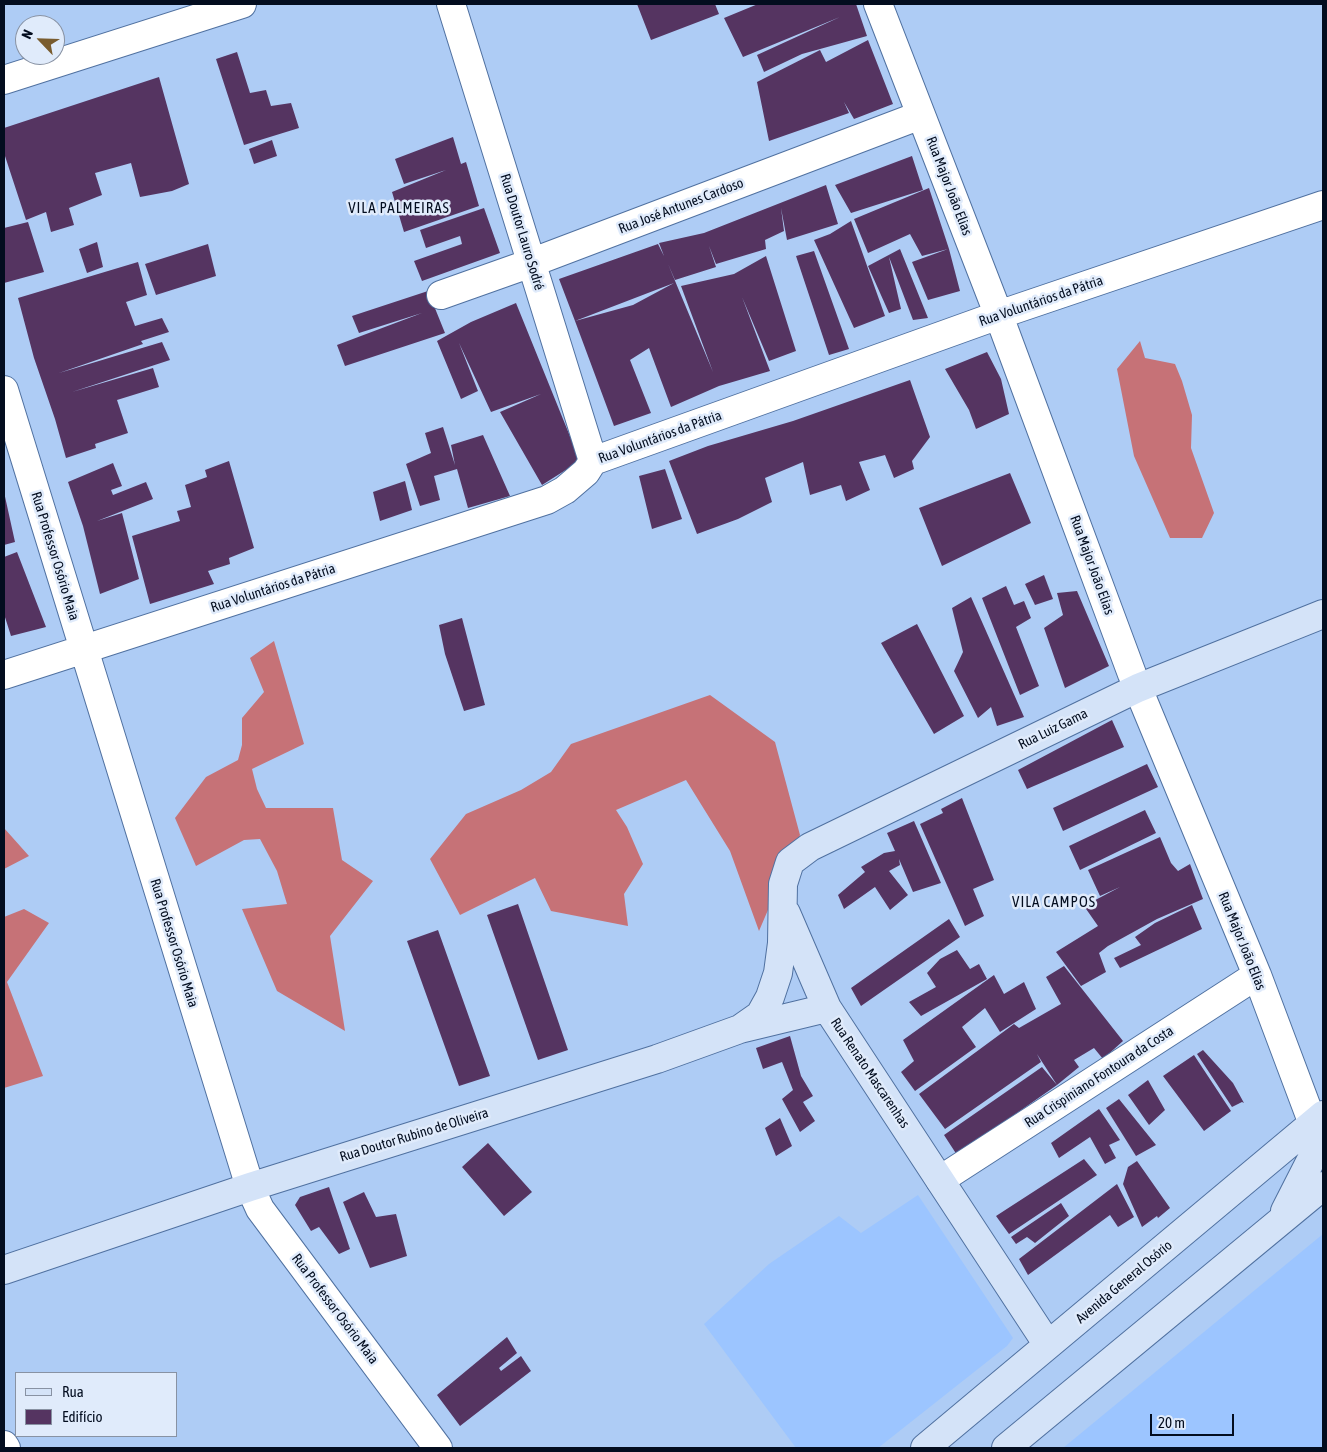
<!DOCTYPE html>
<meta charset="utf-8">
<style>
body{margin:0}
#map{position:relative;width:1327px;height:1452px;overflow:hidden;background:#aeccf5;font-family:"Asap Condensed",sans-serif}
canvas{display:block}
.frame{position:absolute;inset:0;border:5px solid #030d1f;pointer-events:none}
.legend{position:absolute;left:15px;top:1372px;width:162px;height:65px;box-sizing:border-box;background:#e0ebfb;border:1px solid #8892a3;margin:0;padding:6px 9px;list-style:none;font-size:15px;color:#030d1f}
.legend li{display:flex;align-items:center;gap:10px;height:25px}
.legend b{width:25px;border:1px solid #8892a3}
.north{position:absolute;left:15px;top:15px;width:50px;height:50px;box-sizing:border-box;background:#e0ebfb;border:1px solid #8892a3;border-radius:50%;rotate:294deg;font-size:14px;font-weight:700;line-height:20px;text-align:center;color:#030d1f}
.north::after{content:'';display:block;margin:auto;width:18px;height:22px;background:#795c2f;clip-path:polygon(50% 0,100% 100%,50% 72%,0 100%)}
.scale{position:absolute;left:1150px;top:1414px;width:84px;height:22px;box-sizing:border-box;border:2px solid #030d1f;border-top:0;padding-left:6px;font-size:15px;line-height:18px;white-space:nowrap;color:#030d1f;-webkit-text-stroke:4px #e0ebfb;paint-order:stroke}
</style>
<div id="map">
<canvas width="1327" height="1452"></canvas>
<div class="frame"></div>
<ul class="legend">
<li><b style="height:6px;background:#d4e3f8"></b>Rua</li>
<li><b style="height:14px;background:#553461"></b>Edifício</li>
</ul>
<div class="north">N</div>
<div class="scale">20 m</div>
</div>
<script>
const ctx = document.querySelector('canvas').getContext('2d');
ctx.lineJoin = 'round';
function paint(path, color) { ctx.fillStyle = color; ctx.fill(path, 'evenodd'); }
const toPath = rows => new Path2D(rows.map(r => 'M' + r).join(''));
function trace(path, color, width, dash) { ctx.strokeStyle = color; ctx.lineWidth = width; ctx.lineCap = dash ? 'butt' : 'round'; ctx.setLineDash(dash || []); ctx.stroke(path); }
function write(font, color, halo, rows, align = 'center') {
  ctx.font = font + ' "Asap Condensed",sans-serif'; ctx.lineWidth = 5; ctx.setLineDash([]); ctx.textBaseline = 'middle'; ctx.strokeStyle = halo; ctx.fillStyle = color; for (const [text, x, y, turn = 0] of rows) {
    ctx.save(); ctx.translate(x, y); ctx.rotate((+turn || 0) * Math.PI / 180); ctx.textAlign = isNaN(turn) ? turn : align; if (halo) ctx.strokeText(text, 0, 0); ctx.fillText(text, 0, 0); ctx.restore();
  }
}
const built = toPath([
 [918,1195,1013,1338,1007,1346,878,1448,796,1448,704,1324,769,1264,839,1216,861,1233],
 [1323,1234,1323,1448,1063,1448]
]);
const forest = toPath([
 [1140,341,1145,358,1175,364,1182,381,1192,415,1191,448,1214,513,1202,538,1170,538,1134,456,1117,369],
 [274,641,304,744,252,769,257,789,266,808,333,808,342,860,373,881,330,936,345,1031,277,991,242,909,287,904,277,871,260,839,244,840,196,866,175,818,206,777,238,760,242,745,242,718,264,692,250,658],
 [710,695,775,742,800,835,759,931,730,851,686,780,616,810,627,827,643,864,624,894,628,926,551,911,535,878,460,915,430,859,466,814,521,790,551,772,571,744],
 [4,828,29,856,4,869],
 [24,909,49,923,7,982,43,1076,4,1088,4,917]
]);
const building = toPath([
 [637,4,715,4,719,14,651,40],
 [758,4,856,4,867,36,802,54,764,72,757,55,840,17,743,57,724,18],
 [868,40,893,104,854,119,844,102,849,113,769,141,757,82,820,50,826,62],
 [237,52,250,93,266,90,271,106,291,103,299,128,244,145,216,59],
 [159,77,189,184,172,191,140,197,131,163,95,173,102,195,69,208,74,225,51,232,46,212,26,220,4,153,4,128],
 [453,137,461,164,466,162,479,206,404,232,392,192,446,170,404,184,395,159],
 [272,140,277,156,254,164,249,149],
 [912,156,923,190,851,213,835,185],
 [826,185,838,224,787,240,781,208,784,231,765,240,766,249,716,264,709,246,716,267,675,280,668,264,713,372,681,286,734,274,766,256,796,351,769,361,742,297,770,371,719,386,671,407,649,348,630,360,651,413,614,426,575,321,633,305,674,283,575,321,559,279,658,244,664,256,659,243,704,233],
 [929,188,949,249,960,291,928,300,912,262,948,249,922,256,910,234,868,253,854,219],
 [484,208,500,253,422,281,414,261,462,244,460,236,426,248,420,230],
 [851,221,885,316,854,328,814,240,830,234],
 [28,222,44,272,4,283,4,228],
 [97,242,103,267,87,273,79,249],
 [208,244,216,276,156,295,145,264],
 [900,249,928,318,913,320,889,257,901,309,889,313,868,266],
 [814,251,849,349,829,355,796,256],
 [138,262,147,295,126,302,135,326,162,318,169,332,141,341,143,344,59,373,162,342,170,360,72,392,153,368,159,387,117,400,128,433,95,444,96,448,66,458,55,419,34,358,18,298],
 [428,291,445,333,345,366,337,345,422,313,359,333,352,316],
 [516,303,580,461,542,485,500,412,541,394,491,412,459,343,478,391,461,399,437,341,471,322],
 [987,352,1001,379,1009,414,976,429,969,410,945,369],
 [910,380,930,437,912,461,914,469,894,478,885,455,859,462,870,490,846,501,841,485,810,495,803,462,765,478,772,502,738,519,697,534,669,461,708,446,793,421],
 [443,427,455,465,451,445,483,435,510,496,468,508,457,469,434,476,440,500,420,506,406,464,431,453,425,433],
 [229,461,254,548,229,558,230,564,208,571,214,584,150,604,132,536,180,521,177,511,191,507,185,485,207,477,205,470],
 [113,463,122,486,111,490,113,495,146,482,153,499,97,521,122,513,139,579,100,594,83,526,68,482],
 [665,469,682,519,652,529,639,476],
 [1010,473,1031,523,942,566,919,508],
 [405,481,412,510,380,521,373,492],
 [4,492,15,542,4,545],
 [17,552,46,627,11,636,4,614,4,557],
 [1044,575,1053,599,1035,605,1025,584],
 [1006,586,1014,605,1024,601,1031,618,1016,627,1039,686,1020,695,982,598],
 [1077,591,1109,666,1065,688,1044,628,1063,615,1057,593],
 [971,597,1024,717,997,726,991,707,978,718,954,671,963,652,952,608],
 [462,618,485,705,464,711,445,654,439,625],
 [917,624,964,716,934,734,881,643],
 [1112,720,1124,747,1027,789,1018,770],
 [1147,764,1158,787,1063,831,1053,808],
 [962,798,994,880,973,889,984,916,965,926,920,824,943,813,941,809],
 [1145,810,1156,833,1080,870,1069,846],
 [914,821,941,883,913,892,899,859,900,865,889,871,908,895,890,910,875,887,844,909,838,895,865,872,861,867,884,853,895,851,887,833],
 [1160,837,1171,863,1178,871,1190,864,1203,899,1157,919,1108,946,1099,953,1106,972,1081,986,1056,952,1098,926,1084,906,1120,887,1100,896,1088,870],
 [518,904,568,1050,538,1060,487,915],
 [1192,905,1202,929,1120,968,1114,958,1141,945,1135,937,1155,923],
 [949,919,960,937,861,1006,851,988],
 [438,930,490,1076,459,1086,407,941],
 [957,950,970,969,979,964,987,979,921,1016,909,1002,936,987,927,973,940,959],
 [1064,966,1123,1041,1103,1059,1094,1048,1074,1060,1079,1067,1057,1085,1037,1054,1041,1062,945,1129,919,1094,1014,1024,1019,1028,1061,1004,1046,977],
 [994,975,1004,994,1024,982,1036,1009,1000,1032,985,1008,962,1027,976,1047,915,1091,901,1072,914,1061,903,1040],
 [790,1036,801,1076,813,1096,803,1102,815,1121,800,1132,782,1099,793,1090,782,1062,763,1069,756,1048],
 [1203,1050,1233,1083,1244,1103,1242,1102,1232,1107,1197,1054],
 [1194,1055,1231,1111,1204,1131,1163,1076],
 [1042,1067,1057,1085,957,1155,944,1135],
 [1148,1080,1165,1110,1149,1125,1128,1095],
 [1119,1099,1156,1145,1136,1156,1106,1108],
 [1099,1109,1120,1140,1109,1145,1116,1158,1105,1164,1090,1137,1059,1158,1051,1143],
 [780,1118,792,1146,776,1156,765,1128],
 [488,1143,532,1192,504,1216,462,1167],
 [1084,1159,1097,1175,1009,1234,996,1216],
 [1137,1161,1170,1208,1158,1218,1157,1216,1142,1227,1123,1184,1128,1167],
 [1117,1184,1134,1217,1118,1227,1110,1215,1028,1275,1019,1259],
 [329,1187,350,1249,339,1254,319,1227,311,1231,295,1205,300,1197],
 [364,1192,376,1217,396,1214,407,1256,370,1268,343,1202],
 [1061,1203,1069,1216,1035,1243,1027,1237,1016,1244,1011,1237],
 [507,1337,517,1353,499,1368,501,1371,521,1356,531,1371,460,1426,437,1395]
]);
const street = toPath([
 [451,4,593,461],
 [878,4,999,316,1132,674,1257,975,1313,1124],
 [4,80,242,4],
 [441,295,520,267,921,115],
 [4,390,250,1187,260,1209,438,1448],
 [4,675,547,500,565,490,586,472,593,461,1010,311,1323,205],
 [940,1180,1257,975],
 [4,1445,6,1448]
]);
const secondary = toPath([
 [786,913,827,1008,1048,1345],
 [740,1029,760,1015,770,997,778,973,782,943,783,884,790,862,810,847,1138,688,1323,614],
 [1285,1211,1313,1156,1313,1124],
 [4,1270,250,1187,657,1059,740,1029,827,1008],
 [925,1448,1323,1115],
 [1006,1448,1323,1186]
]);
const streetNames = [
 ["Rua Major João Elias",949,186,69],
 ["Rua José Antunes Cardoso",681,206,-21],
 ["Rua Doutor Lauro Sodré",522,232,73],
 ["Rua Voluntários da Pátria",1041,301,-19],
 ["Rua Voluntários da Pátria",660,437,-20],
 ["Rua Professor Osório Maia",55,556,73],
 ["Rua Major João Elias",1092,565,70],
 ["Rua Voluntários da Pátria",273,588,-18],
 ["Rua Luiz Gama",1053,729,-26],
 ["Rua Major João Elias",1242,941,68],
 ["Rua Professor Osório Maia",174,943,73],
 ["Rua Renato Mascarenhas",870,1073,56],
 ["Rua Crispiniano Fontoura da Costa",1099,1077,-33],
 ["Rua Doutor Rubino de Oliveira",414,1135,-17],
 ["Avenida General Osório",1124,1282,-40],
 ["Rua Professor Osório Maia",335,1309,53]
];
const neighbourhoodNames = [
 ["VILA PALMEIRAS",399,208],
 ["VILA CAMPOS",1054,902]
];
paint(built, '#9cc5ff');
paint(forest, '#c67277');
paint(building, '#553461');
trace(street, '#5071a0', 30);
trace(secondary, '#5071a0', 30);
trace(street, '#fff', 28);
trace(secondary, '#d4e3f8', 28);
write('14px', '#030d1f', '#e0ebfb', streetNames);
ctx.letterSpacing = '1px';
write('15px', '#030d1f', '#e0ebfb', neighbourhoodNames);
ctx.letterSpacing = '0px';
</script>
